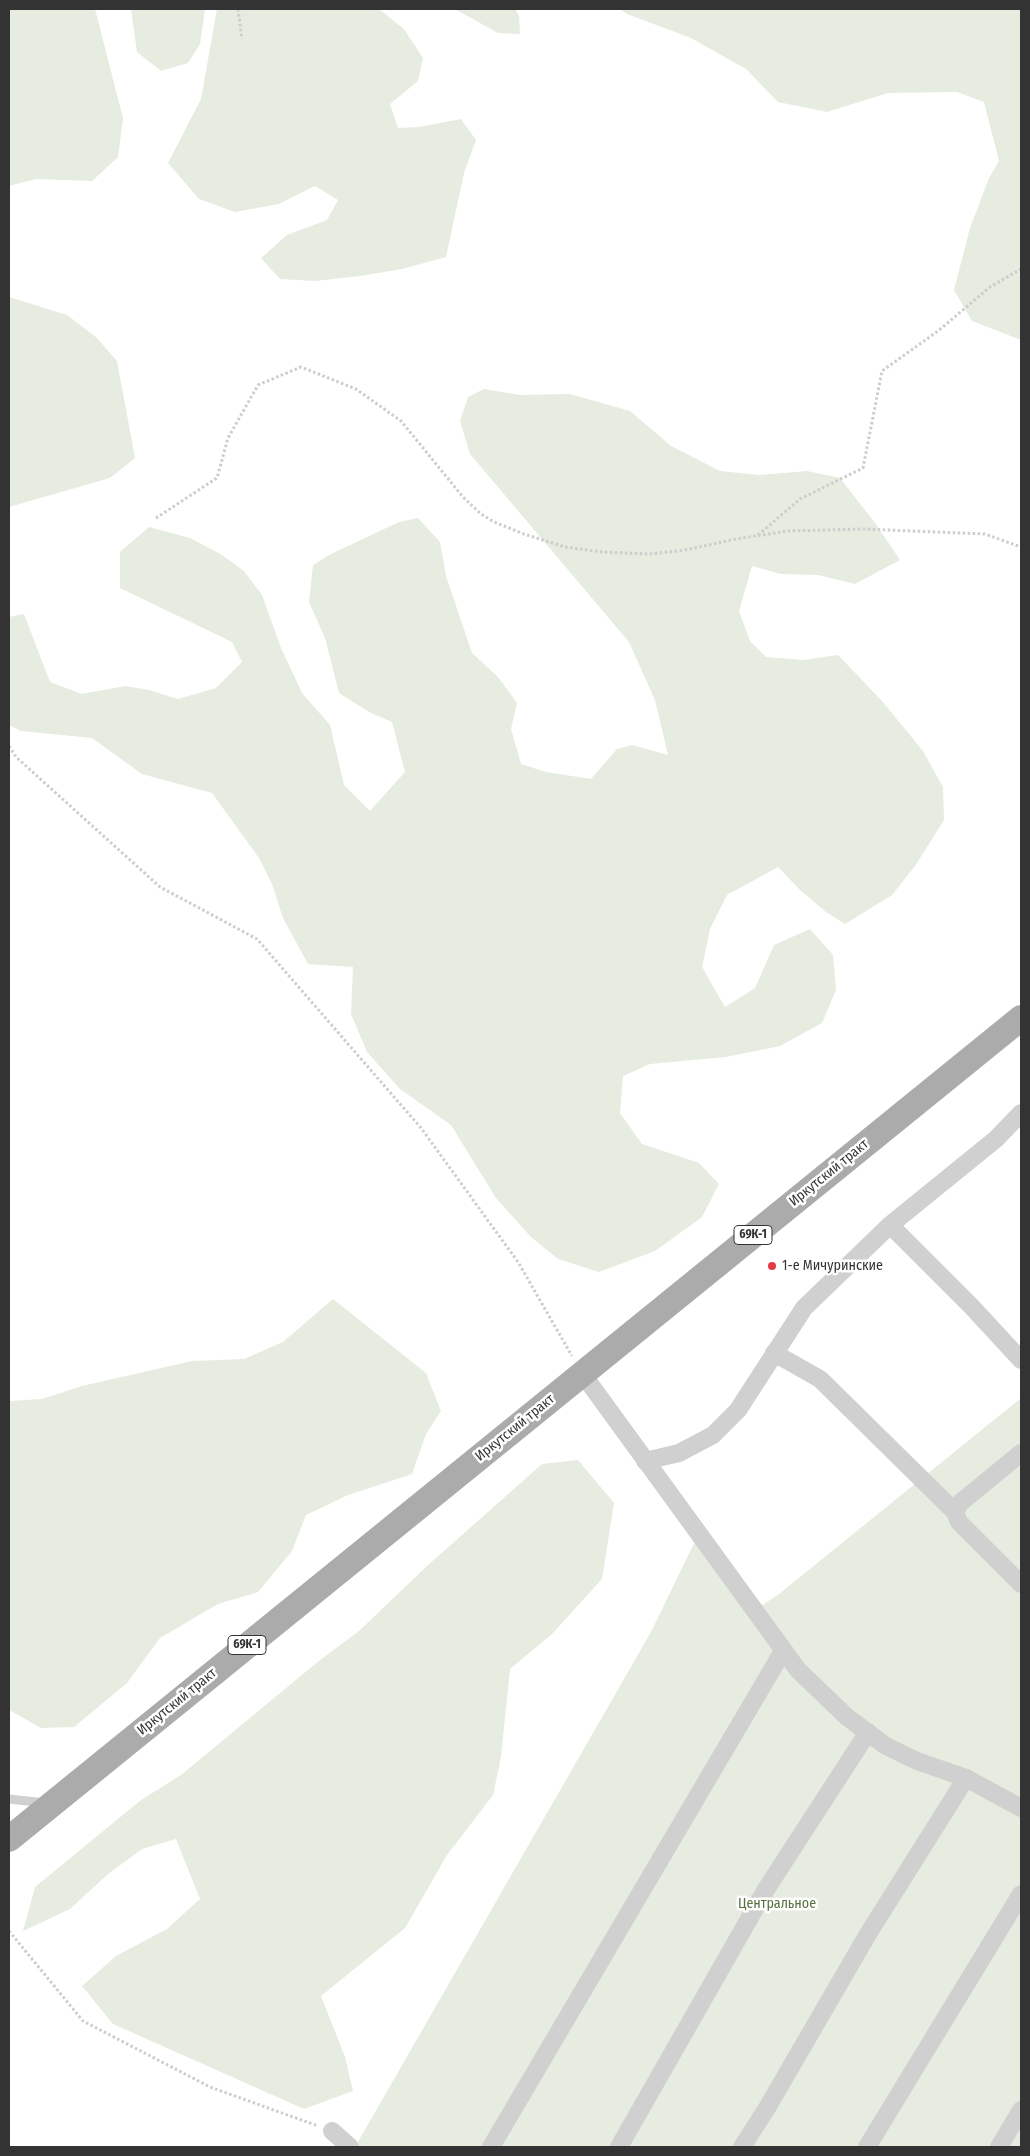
<!DOCTYPE html>
<meta charset="utf-8">
<style>
body{margin:0}
#map{position:relative;width:1030px;height:2156px;overflow:hidden;background:#fff;font-family:"Fira Sans Condensed",sans-serif}
canvas{display:block}
.frame{position:absolute;inset:0;border:10px solid #333;pointer-events:none}
</style>
<div id="map">
<canvas width="1030" height="2156"></canvas>
<div class="frame"></div>
</div>
<script>
const ctx = document.querySelector('canvas').getContext('2d');
ctx.lineJoin = 'round';
function paint(path, color) { ctx.fillStyle = color; ctx.fill(path, 'evenodd'); }
const toPath = rows => new Path2D(rows.map(r => 'M' + r).join(''));
function trace(path, color, width, dash) { ctx.strokeStyle = color; ctx.lineWidth = width; ctx.lineCap = dash ? 'butt' : 'round'; ctx.setLineDash(dash || []); ctx.stroke(path); }
function write(font, color, halo, rows, align = 'center') {
  ctx.font = font + ' "Fira Sans Condensed",sans-serif'; ctx.lineWidth = 5; ctx.setLineDash([]); ctx.textBaseline = 'middle'; ctx.strokeStyle = halo; ctx.fillStyle = color; for (const [text, x, y, turn = 0] of rows) {
    ctx.save(); ctx.translate(x, y); ctx.rotate((+turn || 0) * Math.PI / 180); ctx.textAlign = isNaN(turn) ? turn : align; if (halo) ctx.strokeText(text, 0, 0); ctx.fillText(text, 0, 0); ctx.restore();
  }
}
const green = toPath([
 [9,9,95,9,123,118,118,157,92,181,36,179,9,186],
 [131,9,205,9,200,44,188,63,161,71,137,52],
 [217,9,379,9,404,29,423,58,418,81,390,104,398,128,419,127,461,119,476,140,464,173,446,257,402,269,360,276,315,281,280,279,261,258,287,235,327,220,338,200,315,186,279,204,235,212,199,199,168,163,201,99],
 [455,9,515,9,519,16,520,34,498,33],
 [620,9,1021,9,1021,340,972,321,954,290,970,228,989,178,999,161,984,102,957,92,888,93,827,112,778,102,746,69,691,38,627,14],
 [9,297,67,315,97,338,117,361,135,458,110,478,9,507],
 [484,389,520,395,570,394,630,411,671,446,720,471,759,475,807,471,840,478,875,523,900,560,855,584,818,575,781,574,752,566,739,611,750,641,766,657,803,660,838,655,882,701,923,751,943,787,944,820,915,866,892,895,845,924,826,912,800,890,778,867,727,895,710,929,702,967,725,1007,755,988,774,945,810,929,833,955,836,990,822,1023,780,1046,726,1057,650,1064,623,1076,620,1113,642,1144,699,1163,719,1184,702,1217,655,1251,599,1272,558,1259,531,1237,496,1198,451,1125,400,1089,367,1052,351,1014,353,967,308,964,283,918,272,884,259,858,212,793,142,774,92,738,21,731,9,725,9,617,24,614,50,682,82,694,125,686,149,690,178,699,216,688,242,662,232,642,120,588,120,552,149,527,190,538,222,555,244,571,262,595,281,648,302,693,330,725,344,785,370,811,405,772,392,722,369,712,339,693,325,638,309,602,313,565,331,554,399,522,418,518,440,542,446,576,472,653,498,677,517,703,511,729,521,764,546,772,591,779,617,749,632,745,668,755,655,700,629,642,470,454,460,421,468,397],
 [333,1299,426,1373,441,1411,426,1434,412,1474,348,1495,306,1515,292,1551,258,1592,218,1604,160,1638,127,1683,74,1727,41,1728,9,1710,9,1401,42,1399,82,1386,192,1361,244,1359,283,1342],
 [1021,1398,1021,2147,355,2147,651,1632,699,1533,758,1608,779,1594],
 [578,1460,614,1503,602,1579,552,1634,510,1669,501,1757,493,1795,447,1855,405,1928,321,1996,345,2057,353,2091,304,2109,113,2024,82,1986,116,1956,167,1929,200,1899,176,1839,142,1849,108,1874,70,1909,23,1931,35,1887,141,1800,181,1775,320,1660,359,1631,427,1566,542,1464]
]);
const path = toPath([
 [238,9,242,39],
 [156,518,217,478,228,438,258,385,301,367,356,389,401,421,463,497,481,514,494,522,524,534,565,547,602,552,650,554,685,550,736,539,788,531,863,529,985,534,1021,547],
 [758,535,800,499,863,468,882,371,938,331,990,287,1021,269],
 [9,746,16,757,160,887,257,939,421,1128,518,1262,572,1356],
 [9,1931,83,2021,210,2087,318,2126]
]);
const service = toPath([
 [9,1799,46,1803]
]);
const minor = toPath([
 [890,1225,972,1307,1021,1360],
 [774,1353,820,1379,955,1512,959,1522,1021,1584],
 [582,1373,798,1670,847,1717,886,1746,917,1761,966,1778,1021,1808],
 [645,1461,679,1453,713,1435,738,1410,804,1308,890,1225,996,1139,1021,1113],
 [955,1512,960,1503,1021,1453],
 [332,2131,350,2147],
 [491,2147,783,1651],
 [619,2147,765,1891,868,1732],
 [742,2147,767,2108,868,1934,966,1778],
 [867,2147,1021,1894],
 [999,2147,1021,2110]
]);
const primary = toPath([
 [9,1839,1021,1018]
]);
const markers = [
 [772,1266,5,"#e63946"]
];
const shields = [
 [753,1235,38],
 [247,1645,38]
];
const shieldNames = [
 ["69К-1",753,1235],
 ["69К-1",247,1645]
];
const streetNames = [
 ["Иркутский тракт",829,1173,-39],
 ["Иркутский тракт",515,1428,-39],
 ["Иркутский тракт",177,1702,-39]
];
const poiNames = [
 ["1-е Мичуринские",782,1266]
];
const parkNames = [
 ["Центральное",777,1904]
];
paint(green, '#e6ecdf');
trace(path, '#cdcdcd', 3, [2.5, 2.5]);
trace(service, '#d0d0d0', 9);
trace(minor, '#d0d0d0', 18);
trace(primary, '#ababab', 26);
for (const [x, y, r, color] of markers) { const dot = new Path2D(); dot.arc(x, y, r, 0, 2 * Math.PI); ctx.fillStyle = color; ctx.fill(dot); trace(dot, '#fff', 2); }
for (const [x, y, w] of shields) { const box = new Path2D(); box.roundRect(x - w / 2, y - 9.5, w, 19, 4); ctx.fillStyle = '#fff'; ctx.fill(box); trace(box, '#333', 1); }
write('bold 12px', '#333', null, shieldNames);
write('14px', '#333', '#fff', streetNames);
write('14px', '#333', '#fff', poiNames, 'left');
write('14px', '#56703f', '#fff', parkNames);
</script>
